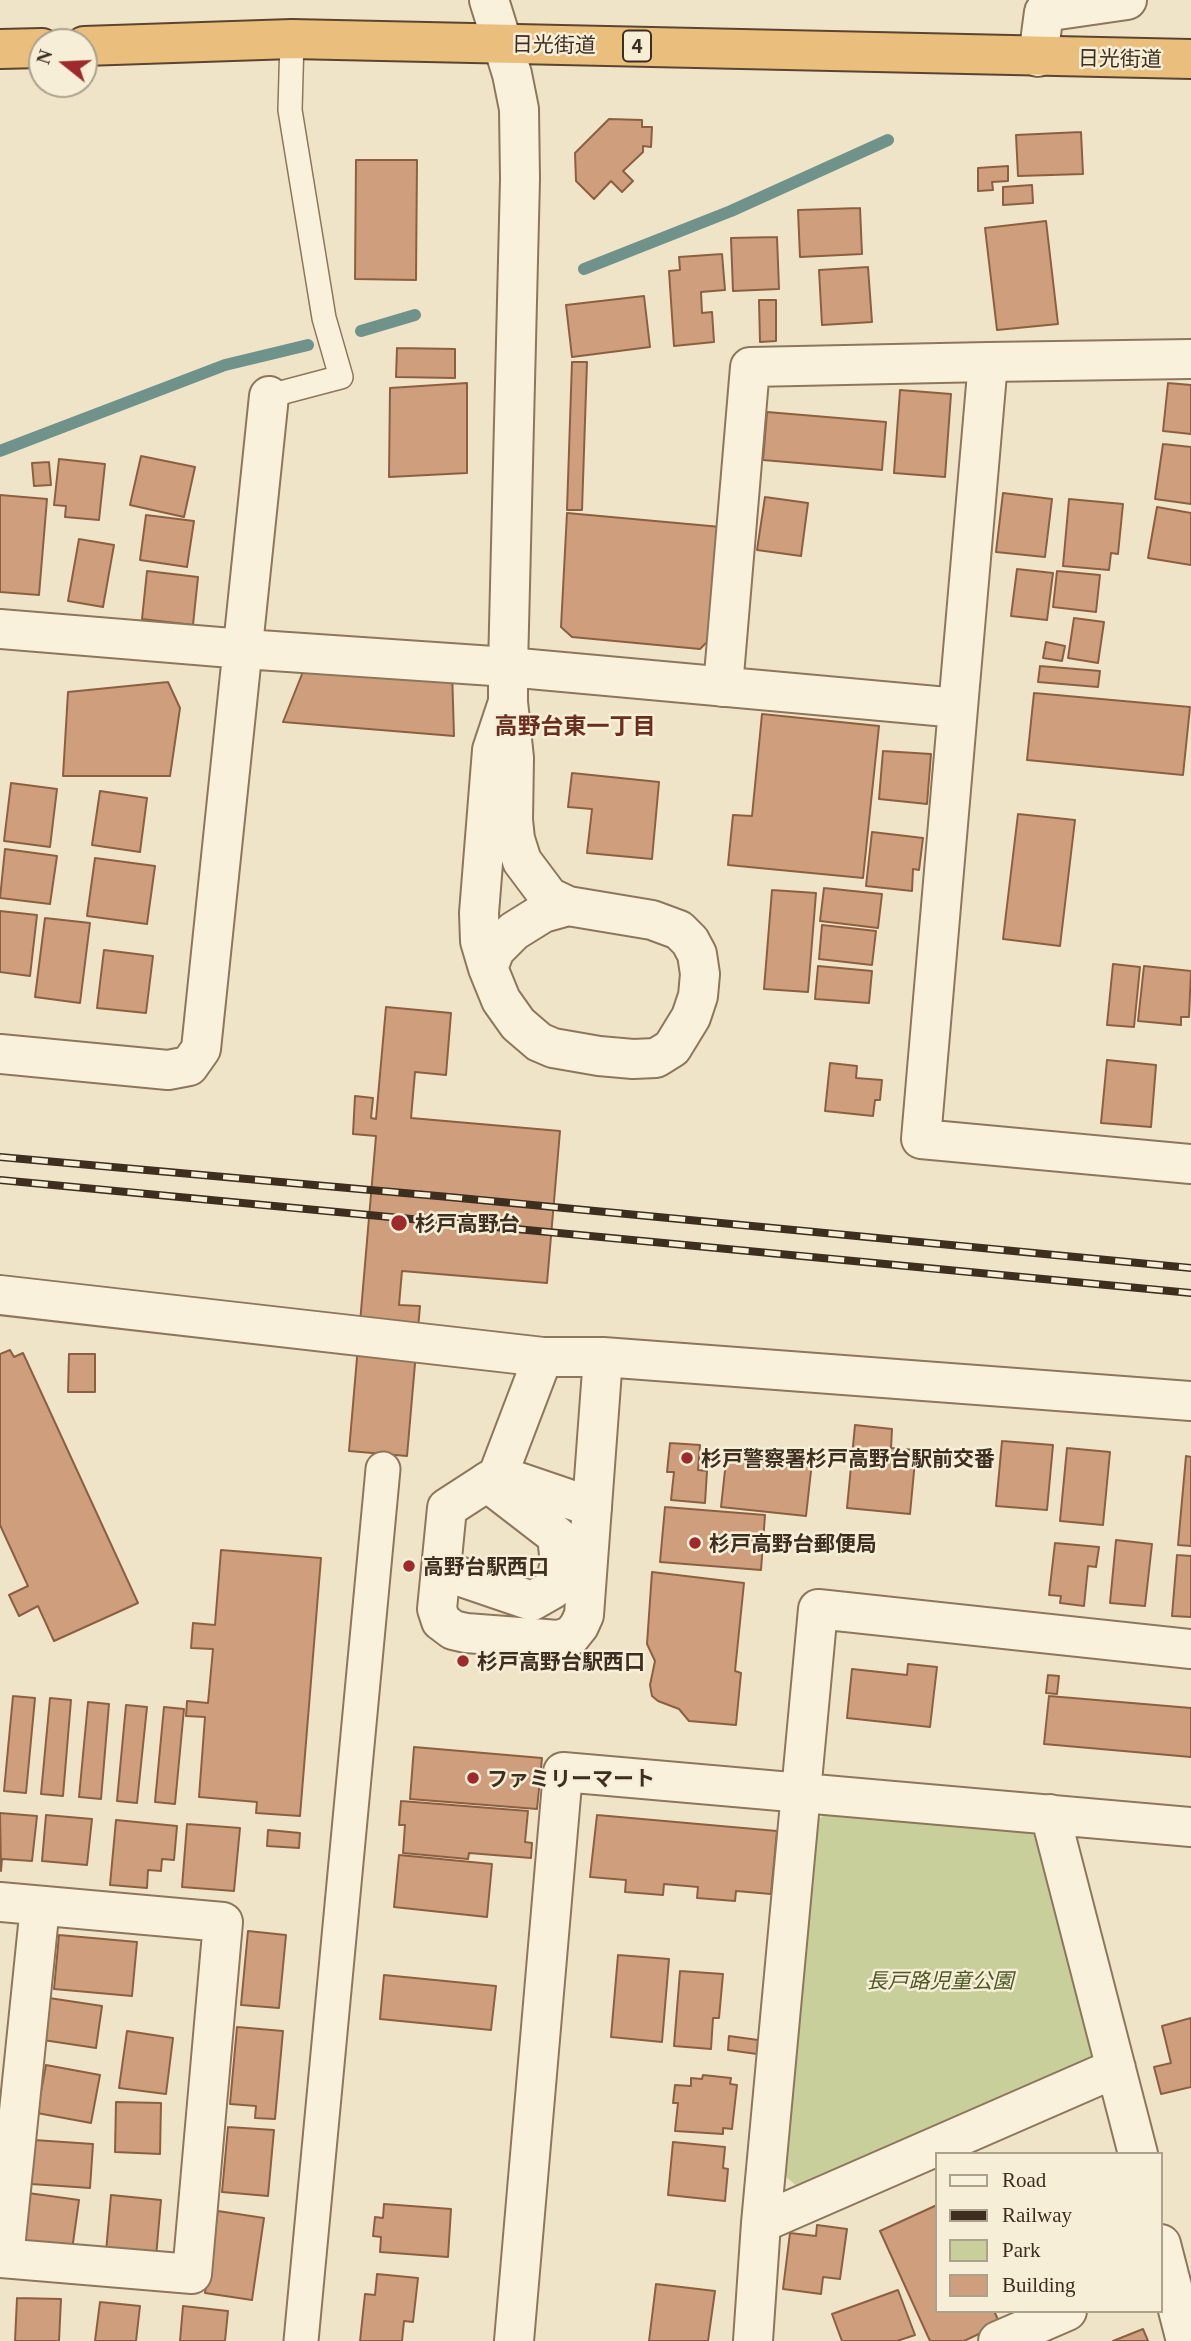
<!DOCTYPE html>
<meta charset="utf-8">
<style>
body{margin:0}
#map{position:relative;width:1191px;height:2341px;overflow:hidden;background:#f0e4c8;font-family:Georgia,serif}
canvas{display:block}
.legend{position:absolute;left:935px;top:2152px;width:228px;height:161px;box-sizing:border-box;background:#f7eed8;border:2px solid #ada18e;margin:0;padding:9px 12px;list-style:none;font-size:21px;color:#3d2e20}
.legend li{display:flex;align-items:center;gap:14px;height:35px}
.legend b{width:35px;border:2px solid #ada18e}
.north{position:absolute;left:28px;top:28px;width:70px;height:70px;box-sizing:border-box;background:#f7eed8;border:2px solid #ada18e;border-radius:50%;rotate:288deg;font-size:19px;font-weight:700;line-height:28px;text-align:center;color:#3d2e20}
.north::after{content:'';display:block;margin:auto;width:24px;height:32px;background:#9e2a2b;clip-path:polygon(50% 0,100% 100%,50% 72%,0 100%)}
</style>
<div id="map">
<canvas width="1191" height="2341"></canvas>
<ul class="legend">
<li><b style="height:9px;background:#faf1dc"></b>Road</li>
<li><b style="height:9px;background:#3d2e20"></b>Railway</li>
<li><b style="height:19px;background:#c9cf9b"></b>Park</li>
<li><b style="height:19px;background:#cf9f7d"></b>Building</li>
</ul>
<div class="north">N</div>
</div>
<script>
const ctx = document.querySelector('canvas').getContext('2d');
ctx.lineJoin = 'round';
function paint(path, color) { ctx.fillStyle = color; ctx.fill(path, 'evenodd'); }
const toPath = rows => new Path2D(rows.map(r => 'M' + r).join(''));
function trace(path, color, width, dash) { ctx.strokeStyle = color; ctx.lineWidth = width; ctx.lineCap = dash ? 'butt' : 'round'; ctx.setLineDash(dash || []); ctx.stroke(path); }
function write(font, color, halo, rows, align = 'center') {
  ctx.font = font + ' Georgia,"Noto Sans JP",serif'; ctx.lineWidth = 5; ctx.setLineDash([]); ctx.textBaseline = 'middle'; ctx.strokeStyle = halo; ctx.fillStyle = color; for (const [text, x, y, turn = 0] of rows) {
    ctx.save(); ctx.translate(x, y); ctx.rotate((+turn || 0) * Math.PI / 180); ctx.textAlign = isNaN(turn) ? turn : align; if (halo) ctx.strokeText(text, 0, 0); ctx.fillText(text, 0, 0); ctx.restore();
  }
}
const green = toPath([
 [839,1807,1035,1825,1116,2068,803,2191,786,2177,790,2135,787,2135,803,1948,818,1819]
]);
const stream = toPath([
 [584,269,731,211,888,140],
 [361,331,415,315],
 [0,451,225,365,308,345]
]);
const building = toPath([
 [609,119,642,120,642,127,652,127,651,147,643,146,643,152,623,171,633,181,622,192,611,181,594,199,576,181,575,153,609,119],
 [1081,132,1083,174,1018,176,1016,135,1081,132],
 [356,160,417,160,416,280,355,279,356,160],
 [1008,166,1008,181,992,182,993,190,978,191,978,168,1008,166],
 [1032,185,1033,203,1003,205,1003,187,1032,185],
 [860,208,862,254,800,257,798,210,860,208],
 [1046,221,1058,324,997,330,985,228,1046,221],
 [777,237,779,289,733,291,731,238,777,237],
 [722,254,725,290,701,292,702,313,712,312,714,342,674,346,669,271,680,270,679,257,722,254],
 [868,267,872,322,822,325,819,270,868,267],
 [644,296,650,347,572,357,566,305,644,296],
 [759,300,776,300,776,341,760,342,759,300],
 [397,348,455,349,455,378,396,377,397,348],
 [572,362,587,362,582,510,567,510,572,362],
 [467,383,467,473,389,477,390,388,467,383],
 [1168,383,1191,385,1191,434,1163,431,1168,383],
 [900,390,951,394,945,477,894,473,900,390],
 [767,412,886,422,882,470,763,460,767,412],
 [1163,444,1191,447,1191,504,1155,499,1163,444],
 [141,456,195,467,184,517,130,505,141,456],
 [59,459,105,464,99,520,65,517,66,506,54,505,59,459],
 [49,462,51,485,34,486,32,463,49,462],
 [1003,493,1052,499,1045,557,996,552,1003,493],
 [0,495,47,499,39,595,0,592,0,495],
 [765,497,808,503,801,556,757,550,765,497],
 [1069,499,1123,504,1118,554,1111,553,1109,570,1063,566,1069,499],
 [1157,507,1191,513,1191,565,1148,558,1157,507],
 [567,513,721,527,710,639,700,649,572,637,561,627,567,513],
 [146,515,194,521,187,567,140,560,146,515],
 [79,539,114,545,103,607,68,601,79,539],
 [1017,569,1053,573,1047,620,1011,616,1017,569],
 [147,571,198,577,193,625,142,619,147,571],
 [1057,571,1100,575,1096,612,1053,607,1057,571],
 [1074,618,1104,622,1098,663,1068,658,1074,618],
 [1046,642,1065,646,1062,661,1043,658,1046,642],
 [310,654,452,670,454,736,283,722,310,654],
 [1040,666,1100,671,1098,687,1038,682,1040,666],
 [168,682,180,708,170,776,63,776,68,692,168,682],
 [1034,693,1190,707,1183,775,1027,760,1034,693],
 [762,714,879,726,863,878,728,865,733,815,752,816,762,714],
 [883,751,931,754,927,804,879,799,883,751],
 [572,773,659,782,652,859,587,853,592,809,568,807,572,773],
 [11,783,57,789,50,847,4,841,11,783],
 [100,791,147,798,140,852,92,845,100,791],
 [1018,814,1075,820,1060,946,1003,939,1018,814],
 [872,832,923,838,919,870,913,869,912,891,866,886,872,832],
 [5,849,57,856,50,904,0,898,5,849],
 [95,858,155,866,147,924,87,916,95,858],
 [824,888,882,894,878,928,820,921,824,888],
 [772,890,816,893,808,992,764,989,772,890],
 [0,911,37,915,30,976,0,972,0,911],
 [45,918,90,923,80,1003,35,997,45,918],
 [822,925,876,931,872,965,819,959,822,925],
 [104,950,153,956,146,1013,97,1008,104,950],
 [1113,964,1140,967,1134,1027,1107,1025,1113,964],
 [818,966,872,971,869,1003,815,999,818,966],
 [1144,966,1191,971,1189,1017,1181,1017,1181,1025,1138,1021,1144,966],
 [386,1007,451,1013,446,1075,415,1072,411,1118,560,1131,547,1283,402,1271,399,1305,420,1306,407,1456,349,1451,376,1136,353,1134,355,1096,373,1098,371,1118,376,1119,386,1007],
 [1107,1060,1156,1065,1151,1127,1101,1123,1107,1060],
 [830,1063,857,1066,856,1078,882,1080,880,1100,875,1100,873,1116,825,1111,830,1063],
 [10,1350,14,1357,23,1353,138,1603,54,1641,38,1606,19,1616,9,1595,28,1586,0,1525,0,1354,10,1350],
 [69,1354,95,1354,95,1392,68,1392,69,1354],
 [855,1425,892,1429,891,1448,916,1450,910,1514,847,1508,855,1425],
 [1002,1441,1053,1445,1047,1510,996,1506,1002,1441],
 [670,1443,700,1445,698,1470,707,1471,705,1503,671,1500,674,1472,667,1472,670,1443],
 [1067,1448,1110,1452,1103,1525,1060,1521,1067,1448],
 [727,1452,812,1462,806,1516,721,1507,727,1452],
 [1186,1456,1191,1457,1191,1546,1178,1545,1186,1456],
 [665,1507,765,1515,761,1570,660,1562,665,1507],
 [1116,1540,1152,1544,1145,1606,1110,1603,1116,1540],
 [1055,1543,1099,1547,1096,1567,1088,1566,1084,1606,1060,1603,1061,1596,1049,1595,1055,1543],
 [221,1550,321,1558,300,1816,256,1813,257,1802,199,1797,205,1717,186,1716,187,1701,208,1703,213,1649,191,1648,193,1623,215,1625,221,1550],
 [1177,1555,1191,1556,1191,1617,1172,1616,1177,1555],
 [652,1572,744,1583,735,1671,741,1673,736,1725,689,1721,679,1709,658,1701,652,1696,650,1685,655,1661,647,1644,652,1572],
 [908,1664,937,1667,930,1727,847,1718,852,1669,907,1675,908,1664],
 [1048,1675,1059,1676,1057,1694,1046,1693,1048,1675],
 [13,1696,35,1698,26,1793,4,1791,13,1696],
 [1049,1696,1191,1708,1191,1757,1044,1744,1049,1696],
 [50,1698,71,1700,63,1796,41,1794,50,1698],
 [88,1702,109,1704,101,1799,79,1797,88,1702],
 [126,1705,147,1707,137,1803,117,1801,126,1705],
 [164,1707,184,1709,175,1804,155,1802,164,1707],
 [414,1747,542,1758,537,1809,410,1799,414,1747],
 [401,1801,528,1811,525,1842,532,1843,531,1858,469,1853,468,1859,403,1853,405,1825,399,1825,401,1801],
 [0,1813,37,1816,32,1861,2,1859,1,1871,0,1813],
 [46,1815,92,1819,87,1865,42,1861,46,1815],
 [597,1815,777,1831,771,1894,736,1891,735,1901,697,1898,698,1887,664,1884,663,1895,625,1892,626,1880,590,1877,597,1815],
 [116,1820,177,1826,174,1860,162,1859,161,1871,148,1870,147,1888,110,1885,116,1820],
 [187,1824,240,1828,234,1891,182,1887,187,1824],
 [268,1830,300,1833,299,1848,267,1846,268,1830],
 [399,1855,492,1864,487,1917,394,1907,399,1855],
 [248,1931,286,1935,279,2008,241,2005,248,1931],
 [59,1935,137,1942,132,1996,54,1989,59,1935],
 [618,1955,669,1959,662,2042,611,2037,618,1955],
 [680,1971,723,1974,719,2018,713,2018,711,2049,674,2046,680,1971],
 [384,1975,496,1986,491,2030,380,2019,384,1975],
 [49,1998,102,2006,96,2048,43,2040,49,1998],
 [1191,2018,1191,2087,1161,2094,1154,2067,1171,2063,1162,2026,1191,2018],
 [237,2027,283,2031,275,2119,255,2118,256,2106,230,2104,237,2027],
 [127,2031,173,2038,166,2094,119,2088,127,2031],
 [729,2036,758,2040,757,2054,728,2050,729,2036],
 [46,2065,100,2075,91,2123,37,2113,46,2065],
 [703,2075,731,2078,730,2084,737,2085,732,2129,723,2128,723,2134,675,2131,678,2103,673,2103,675,2085,691,2086,691,2078,702,2079,703,2075],
 [116,2102,161,2103,160,2154,115,2152,116,2102],
 [228,2127,274,2130,268,2196,222,2192,228,2127],
 [34,2140,93,2144,90,2188,31,2184,34,2140],
 [673,2142,725,2147,723,2168,728,2169,725,2201,668,2195,673,2142],
 [28,2193,79,2200,72,2250,21,2244,28,2193],
 [111,2195,161,2200,156,2257,106,2252,111,2195],
 [384,2204,451,2209,448,2257,380,2252,381,2237,373,2236,375,2217,383,2218,384,2204],
 [937,2205,937,2311,994,2311,1000,2324,964,2341,930,2341,880,2231,937,2205],
 [218,2211,264,2218,252,2300,205,2293,218,2211],
 [817,2225,847,2229,840,2279,823,2277,821,2294,783,2289,790,2233,816,2236,817,2225],
 [377,2274,418,2278,413,2322,404,2321,402,2341,360,2341,365,2294,375,2295,377,2274],
 [656,2284,715,2291,708,2341,649,2341,656,2284],
 [898,2290,915,2335,897,2341,842,2341,832,2314,898,2290],
 [17,2298,61,2299,59,2341,15,2341,17,2298],
 [100,2302,140,2306,136,2341,95,2341,100,2302],
 [183,2306,228,2311,225,2341,180,2341,183,2306],
 [1143,2329,1148,2341,1113,2341,1143,2329]
]);
const service = toPath([
 [269,396,341,377,324,318,290,110,292,39]
]);
const pedestrian = toPath([
 [301,2341,383,1469]
]);
const minor = toPath([
 [1038,57,1044,12,1127,0],
 [0,629,244,649,508,667,958,708,921,1139,1191,1164],
 [723,687,750,367,988,362],
 [958,708,988,362,1191,359],
 [0,1054,168,1070,189,1066,201,1049,269,396],
 [498,1475,592,1507],
 [441,1570,532,1601,553,1589,560,1564,557,1536,487,1482],
 [1050,1814,1138,2154],
 [0,1902,223,1922,192,2274,0,2258],
 [761,2223,1116,2068],
 [1161,2244,1186,2341],
 [4,2258,40,1906],
 [514,2341,563,1772,1191,1827],
 [753,2341,761,2223,818,1609,1191,1649],
 [998,2341,1067,2311]
]);
const tertiary = toPath([
 [489,0,512,74,519,109,520,179,508,667,508,702,514,758,513,820,515,839,522,861,549,897,568,906,652,920,679,930,690,941,697,954,700,974,698,996,691,1017,672,1048,656,1058,633,1059,599,1056,553,1048,539,1042,518,1024,501,1000,488,968,480,941,479,913,492,750,508,702],
 [488,968,495,950,514,931,543,913,568,906],
 [0,1295,543,1357,603,1357,1191,1401],
 [543,1357,498,1475,447,1508,437,1609,441,1621,453,1630,466,1633,558,1640,571,1636,579,1626,584,1615,603,1357]
]);
const trunk = toPath([
 [84,46,292,39,1191,59],
 [0,49,42,48]
]);
const rail = toPath([
 [0,1157,449,1197,1191,1268],
 [0,1180,1191,1293]
]);
const markers = [
 [399,1223,9,"#9e2a2b"],
 [687,1458,7,"#9e2a2b"],
 [695,1543,7,"#9e2a2b"],
 [409,1566,7,"#9e2a2b"],
 [463,1661,7,"#9e2a2b"],
 [473,1778,7,"#9e2a2b"]
];
const shields = [
 [637,46,28]
];
const shieldNames = [
 ["4",637,46]
];
const streetNames = [
 ["日光街道",554,44,1],
 ["日光街道",1120,58,1]
];
const poiNames = [
 ["杉戸高野台",415,1223],
 ["杉戸警察署杉戸高野台駅前交番",701,1458],
 ["杉戸高野台郵便局",709,1543],
 ["高野台駅西口",423,1566],
 ["杉戸高野台駅西口",477,1661],
 ["ファミリーマート",487,1778]
];
const parkNames = [
 ["長戸路児童公園",940,1980]
];
const neighbourhoodNames = [
 ["高野台東一丁目",575,725]
];
paint(green, '#c9cf9b');
trace(stream, '#6f938a', 12);
paint(building, '#cf9f7d');
trace(building, '#8d5f41', 2);
trace(service, '#8d765c', 26);
trace(pedestrian, '#8d765c', 37);
trace(minor, '#8d765c', 42);
trace(tertiary, '#8d765c', 42);
trace(trunk, '#5b4430', 42);
trace(service, '#faf1dc', 23);
trace(pedestrian, '#faf1dc', 33);
trace(minor, '#faf1dc', 38);
trace(tertiary, '#faf1dc', 38);
trace(trunk, '#eabe7c', 38);
trace(rail, '#3d2e20', 8);
trace(rail, '#f7eed8', 5, [16]);
for (const [x, y, r, color] of markers) { const dot = new Path2D(); dot.arc(x, y, r, 0, 2 * Math.PI); ctx.fillStyle = color; ctx.fill(dot); trace(dot, '#f7eed8', 2.5); }
for (const [x, y, w] of shields) { const box = new Path2D(); box.roundRect(x - w / 2, y - 15.5, w, 31, 5); ctx.fillStyle = '#f7eed8'; ctx.fill(box); trace(box, '#3d2e20', 2); }
write('bold 19px', '#3d2e20', null, shieldNames);
write('21px', '#3d2e20', '#f7eed8', streetNames);
write('bold 21px', '#3d2e20', '#f7eed8', poiNames, 'left');
write('italic 21px', '#4d5a26', '#f7eed8', parkNames);
write('bold 23px', '#6b2e1e', '#f7eed8', neighbourhoodNames);
</script>
